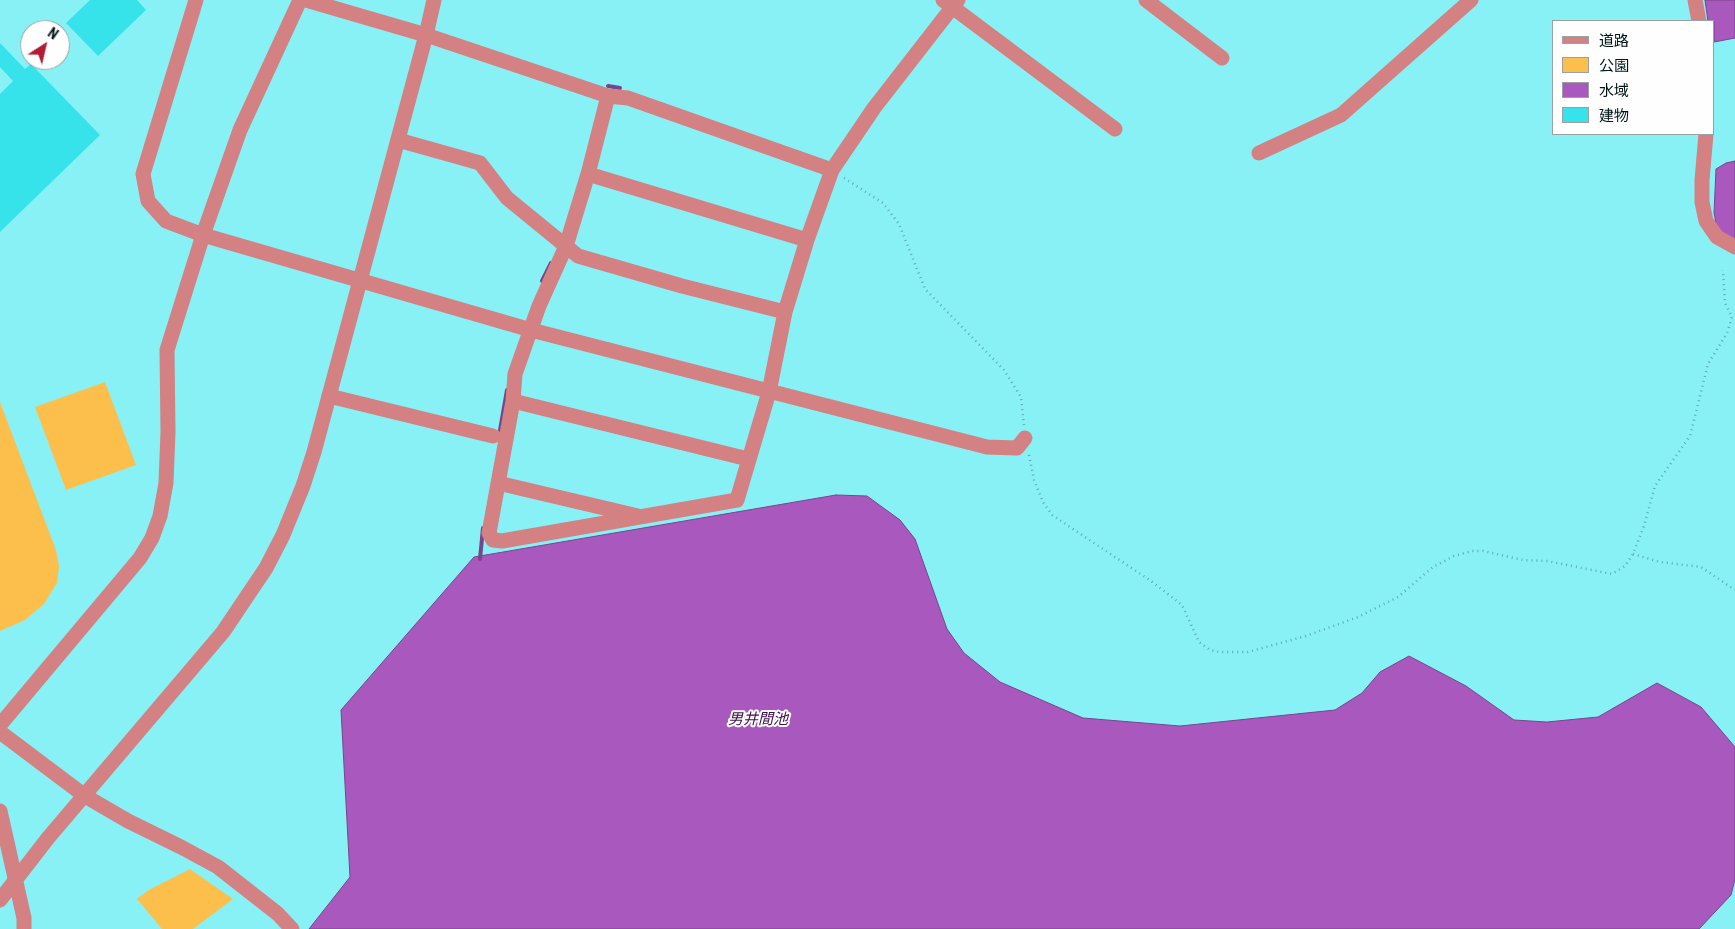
<!DOCTYPE html>
<meta charset="utf-8">
<style>
body{margin:0}
#map{position:relative;width:1735px;height:929px;overflow:hidden;background:#88f1f6;font-family:"Roboto Condensed","Noto Sans JP",sans-serif}
canvas{display:block}
.legend{position:absolute;left:1552px;top:20px;width:162px;height:115px;box-sizing:border-box;background:#fefefe;border:1px solid #99a1a2;margin:0;padding:6px 9px;list-style:none;font-size:15px;color:#011517}
.legend li{display:flex;align-items:center;gap:10px;height:25px}
.legend b{width:25px;border:1px solid #99a1a2}
.north{position:absolute;left:20px;top:20px;width:50px;height:50px;box-sizing:border-box;background:#fefefe;border:1px solid #99a1a2;border-radius:50%;rotate:35deg;font-size:14px;font-weight:700;line-height:20px;text-align:center;color:#011517}
.north::after{content:'';display:block;margin:auto;width:18px;height:22px;background:#b01c34;clip-path:polygon(50% 0,100% 100%,50% 72%,0 100%)}
</style>
<div id="map">
<canvas width="1735" height="929"></canvas>
<ul class="legend">
<li><b style="height:6px;background:#d38182"></b>道路</li>
<li><b style="height:14px;background:#fdbf4c"></b>公園</li>
<li><b style="height:14px;background:#a959bd"></b>水域</li>
<li><b style="height:14px;background:#36e3eb"></b>建物</li>
</ul>
<div class="north">N</div>
</div>
<script>
const ctx = document.querySelector('canvas').getContext('2d');
ctx.lineJoin = 'round';
function paint(path, color) { ctx.fillStyle = color; ctx.fill(path, 'evenodd'); }
const toPath = rows => new Path2D(rows.map(r => 'M' + r).join(''));
function trace(path, color, width, dash) { ctx.strokeStyle = color; ctx.lineWidth = width; ctx.lineCap = dash ? 'butt' : 'round'; ctx.setLineDash(dash || []); ctx.stroke(path); }
function write(font, color, halo, rows, align = 'center') {
  ctx.font = font + ' "Roboto Condensed","Noto Sans JP",sans-serif'; ctx.lineWidth = 4; ctx.setLineDash([]); ctx.textBaseline = 'middle'; ctx.strokeStyle = halo; ctx.fillStyle = color; for (const [text, x, y, turn = 0] of rows) {
    ctx.save(); ctx.translate(x, y); ctx.rotate((+turn || 0) * Math.PI / 180); ctx.textAlign = isNaN(turn) ? turn : align; if (halo) ctx.strokeText(text, 0, 0); ctx.fillText(text, 0, 0); ctx.restore();
  }
}
const green = toPath([
 [105,382,136,465,66,490,35,407],
 [0,402,56,550,59,566,57,583,44,604,25,620,0,631],
 [190,869,233,899,193,929,162,929,137,899,147,891]
]);
const water = toPath([
 [1705,0,1735,0,1735,38,1714,42,1714,21,1708,21,1705,0],
 [1735,161,1735,241,1722,232,1716,223,1714,213,1716,169,1726,163,1735,161],
 [836,495,867,496,900,520,915,539,947,629,964,653,1000,682,1083,718,1180,726,1335,710,1362,693,1380,672,1409,656,1466,686,1514,720,1547,722,1598,717,1657,683,1701,707,1735,747,1735,879,1731,895,1699,929,309,929,350,877,341,710,474,557,836,495]
]);
const stream = toPath([
 [608,86,620,88],
 [542,281,551,263],
 [500,430,507,390],
 [480,559,483,528]
]);
const building = toPath([
 [90,0,137,0,146,10,98,56,66,23],
 [0,43,25,69,31,64,100,135,0,232,0,94,13,81,0,67]
]);
const path = toPath([
 [844,178,883,203,899,224,925,289,1004,370,1021,397,1024,425],
 [1029,455,1034,480,1043,502,1052,515,1151,581,1182,605,1199,642,1210,650,1219,652,1248,652,1306,636,1358,617,1398,597,1433,567,1454,556,1472,551,1483,551,1523,560,1547,561,1612,574,1625,566,1633,554,1644,526,1655,486,1690,436,1708,364,1727,333,1732,317,1725,303,1723,270],
 [1633,554,1660,562,1701,567,1735,590]
]);
const minor = toPath([
 [196,0,143,174,148,201,166,221,203,235,531,330,987,447,1017,448,1025,438],
 [306,0,426,35,608,96,628,98,832,170],
 [943,0,1115,129],
 [1146,0,1222,58],
 [1695,0,1699,21],
 [608,96,588,174,566,246,539,306,515,374,513,401,489,533,493,540,502,541,737,500,769,392,785,312,807,240,832,170,874,108,958,0],
 [1706,134,1702,180,1702,202,1706,221,1717,237,1735,247],
 [398,140,480,163,507,198,578,256,682,286,785,312],
 [1259,153,1341,115,1471,0],
 [588,174,807,240],
 [329,396,493,436],
 [513,401,748,459],
 [498,483,638,516],
 [0,725,140,558,152,538,160,516,166,483,168,432,167,350,203,235,240,130,300,0],
 [0,811,24,918,24,929]
]);
const tertiary = toPath([
 [0,732,85,796,128,821,181,847,218,867,278,914,292,929],
 [0,900,48,838,223,632,266,568,283,535,303,486,314,452,426,35,434,0]
]);
const waterNames = [
 ["男井間池",758,720]
];
paint(green, '#fdbf4c');
paint(water, '#a959bd');
trace(water, '#77458b', 1);
trace(stream, '#77458b', 4);
paint(building, '#36e3eb');
trace(path, '#5eacb0', 2.5, [1, 4]);
trace(minor, '#d38182', 15);
trace(tertiary, '#d38182', 15);
write('italic 15px', '#410c4d', '#fefefe', waterNames);
</script>
